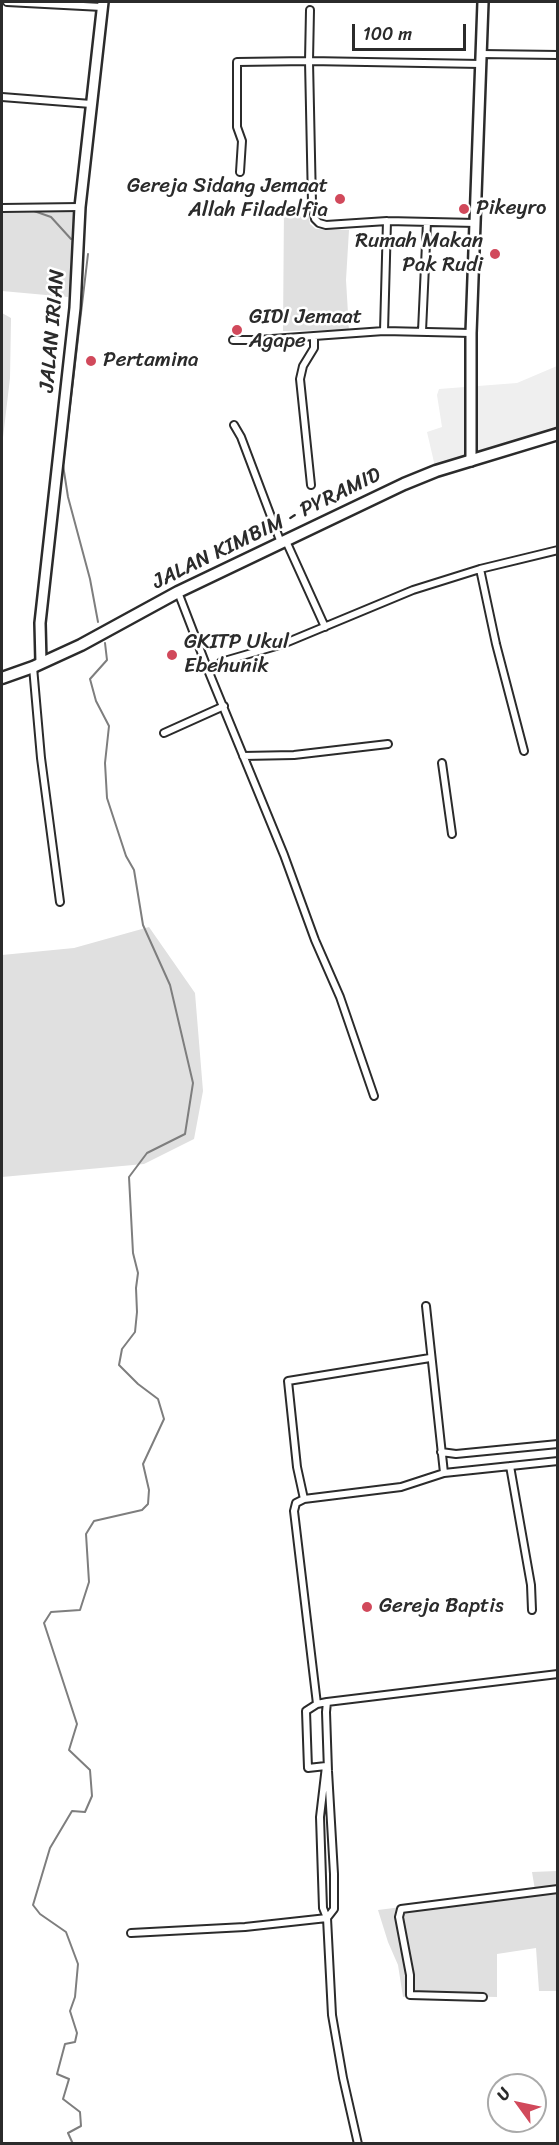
<!DOCTYPE html>
<style>
body{margin:0}
#map{position:relative;width:559px;height:2145px;overflow:hidden;background:#fff;font-family:Sriracha,sans-serif}
canvas{display:block}
.frame{position:absolute;inset:0;border:3px solid #2b2b2b;pointer-events:none}
.north{position:absolute;left:487px;top:2073px;width:60px;height:60px;box-sizing:border-box;background:#fff;border:2px solid #aaa;border-radius:50%;rotate:303deg;font-size:16px;font-weight:700;line-height:24px;text-align:center;color:#2b2b2b}
.north::after{content:'';display:block;margin:auto;width:21px;height:27px;background:#d1495b;clip-path:polygon(50% 0,100% 100%,50% 72%,0 100%)}
.scale{position:absolute;left:352px;top:24px;width:114px;height:27px;box-sizing:border-box;border:3px solid #2b2b2b;border-top:0;padding-left:8px;font-size:18px;line-height:21px;white-space:nowrap;color:#2b2b2b;-webkit-text-stroke:4px #fff;paint-order:stroke}
</style>
<div id="map">
<canvas width="559" height="2145"></canvas>
<div class="frame"></div>
<div class="north">U</div>
<div class="scale">100 m</div>
</div>
<script>
const ctx = document.querySelector('canvas').getContext('2d');
ctx.lineJoin = 'round';
function paint(path, color) { ctx.fillStyle = color; ctx.fill(path, 'evenodd'); }
const toPath = rows => new Path2D(rows.map(r => 'M' + r).join(''));
function trace(path, color, width, dash) { ctx.strokeStyle = color; ctx.lineWidth = width; ctx.lineCap = dash ? 'butt' : 'round'; ctx.setLineDash(dash || []); ctx.stroke(path); }
function write(font, color, halo, rows, align = 'center') {
  ctx.font = font + ' Sriracha,sans-serif'; ctx.lineWidth = 5; ctx.setLineDash([]); ctx.textBaseline = 'middle'; ctx.strokeStyle = halo; ctx.fillStyle = color; for (const [text, x, y, turn = 0] of rows) {
    ctx.save(); ctx.translate(x, y); ctx.rotate((+turn || 0) * Math.PI / 180); ctx.textAlign = isNaN(turn) ? turn : align; if (halo) ctx.strokeText(text, 0, 0); ctx.fillText(text, 0, 0); ctx.restore();
  }
}
const built = toPath([
 [557,366,557,434,436,471,427,432,442,427,437,395,439,389,517,383]
]);
const green = toPath([
 [307,205,310,224,316,229,349,230,346,280,349,330,283,331,284,206],
 [2,212,78,212,68,297,2,291],
 [2,313,11,318,10,378,2,446],
 [149,927,195,993,203,1091,194,1139,144,1164,2,1177,2,955,74,948],
 [557,1871,557,1991,539,1991,536,1948,497,1954,497,1997,410,1995,403,1997,398,1965,388,1942,378,1910,535,1890,532,1872]
]);
const stream = toPath([
 [9,211,34,211,51,217,71,239],
 [88,254,63,465,68,497,90,579,98,622],
 [73,2144,68,2133,81,2126,80,2112,63,2099,69,2079,57,2074,65,2044,75,2042,77,2033,70,2011,75,1997,78,1964,66,1932,40,1914,33,1905,50,1848,72,1811,85,1812,92,1796,90,1770,69,1750,77,1724,44,1623,51,1612,80,1610,89,1582,86,1534,94,1521,142,1510,148,1504,149,1490,143,1464,164,1419,158,1399,138,1384,119,1365,122,1349,135,1332,137,1312,136,1288,138,1273,133,1253,129,1177,147,1153,185,1134,193,1083,170,985,143,925,134,870,126,856,107,798,105,763,109,726,96,701,90,679,107,660,105,643]
]);
const minor = toPath([
 [7,2,102,7],
 [310,10,309,61,312,203,315,219,319,223,326,225,387,221,476,223],
 [481,54,558,55],
 [2,97,91,104],
 [240,172,242,141,237,127,237,62,309,61,481,64],
 [2,208,80,207],
 [384,331,387,221],
 [422,331,427,222],
 [233,340,258,340,384,331,471,333],
 [234,425,241,437,281,543],
 [311,485,300,379,303,366,314,348,314,336],
 [286,541,325,627],
 [480,569,496,644,524,751],
 [178,592,208,670,284,855,315,940,340,997,374,1096],
 [221,662,283,644,413,590,480,569,558,550],
 [33,667,41,758,60,902],
 [164,733,224,706],
 [243,756,294,755,388,744],
 [442,763,452,834],
 [426,1306,444,1473],
 [441,1452,456,1454,558,1444],
 [510,1466,531,1585,532,1610],
 [304,1499,297,1467,288,1381,430,1358],
 [327,1702,326,1712,328,1771,334,1874,334,1909,327,1918,332,2015,343,2078,358,2144],
 [317,1704,294,1511,296,1503,304,1499,401,1487,444,1473,558,1461],
 [131,1933,245,1927,327,1918,323,1908,320,1817,326,1766,308,1768,306,1711,317,1704,327,1702,558,1674],
 [483,1997,410,1995,410,1975,399,1917,401,1909,558,1889]
]);
const secondary = toPath([
 [471,461,471,333,483,2],
 [41,663,40,623,75,308,80,207,103,2]
]);
const trunk = toPath([
 [2,678,33,667,81,645,178,592,404,484,436,471,558,434]
]);
const markers = [
 [340,199,6,"#d1495b"],
 [464,209,6,"#d1495b"],
 [495,254,6,"#d1495b"],
 [237,330,6,"#d1495b"],
 [91,361,6,"#d1495b"],
 [172,655,6,"#d1495b"],
 [367,1607,6,"#d1495b"]
];
const poiNames = [
 ["Gereja Sidang Jemaat",328,187,"right"],
 ["Allah Filadelfia",328,211,"right"],
 ["Pikeyro",476,209],
 ["Rumah Makan",483,242,"right"],
 ["Pak Rudi",483,266,"right"],
 ["GIDI Jemaat",249,318],
 ["Agape",249,342],
 ["Pertamina",103,361],
 ["GKITP Ukul",184,643],
 ["Ebehunik",184,667],
 ["Gereja Baptis",379,1607]
];
const streetNames = [
 ["JALAN IRIAN",53,331,-85],
 ["JALAN KIMBIM - PYRAMID",267,529,-26]
];
paint(built, '#efefef');
paint(green, '#e0e0e0');
trace(stream, '#7e7e7e', 2);
trace(minor, '#2b2b2b', 10);
trace(secondary, '#2b2b2b', 14);
trace(trunk, '#2b2b2b', 15);
trace(minor, '#fff', 6);
trace(secondary, '#fff', 9);
trace(trunk, '#fff', 10);
for (const [x, y, r, color] of markers) { const dot = new Path2D(); dot.arc(x, y, r, 0, 2 * Math.PI); ctx.fillStyle = color; ctx.fill(dot); trace(dot, '#fff', 2); }
write('21px', '#2b2b2b', '#fff', poiNames, 'left');
write('21px', '#2b2b2b', '#fff', streetNames);
</script>
